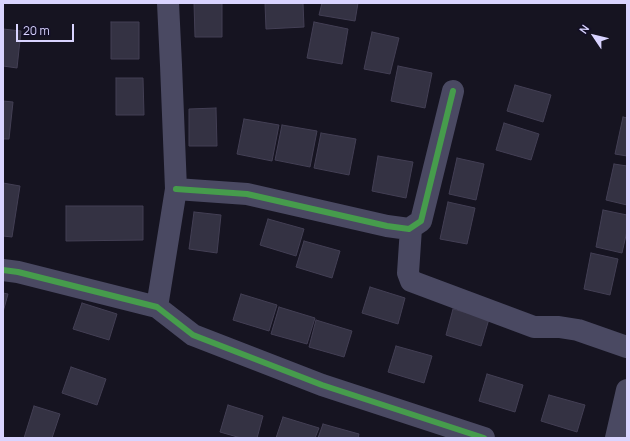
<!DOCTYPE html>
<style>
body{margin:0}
#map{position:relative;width:630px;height:441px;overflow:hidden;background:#161421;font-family:Manrope,sans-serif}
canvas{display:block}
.frame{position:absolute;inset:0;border:4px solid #d9d4ff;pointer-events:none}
.north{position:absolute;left:574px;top:16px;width:40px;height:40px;-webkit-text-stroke:3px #130f26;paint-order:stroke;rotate:305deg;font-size:11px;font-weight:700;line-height:16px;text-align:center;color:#d9d4ff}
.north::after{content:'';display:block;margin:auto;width:14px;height:18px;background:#d9d4ff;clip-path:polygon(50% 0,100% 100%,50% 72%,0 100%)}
.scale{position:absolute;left:16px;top:24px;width:58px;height:18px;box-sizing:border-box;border:2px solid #d9d4ff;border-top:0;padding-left:5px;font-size:12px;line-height:14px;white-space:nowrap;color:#d9d4ff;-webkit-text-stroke:3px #130f26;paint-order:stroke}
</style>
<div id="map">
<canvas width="630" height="441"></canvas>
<div class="frame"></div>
<div class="north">N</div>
<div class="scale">20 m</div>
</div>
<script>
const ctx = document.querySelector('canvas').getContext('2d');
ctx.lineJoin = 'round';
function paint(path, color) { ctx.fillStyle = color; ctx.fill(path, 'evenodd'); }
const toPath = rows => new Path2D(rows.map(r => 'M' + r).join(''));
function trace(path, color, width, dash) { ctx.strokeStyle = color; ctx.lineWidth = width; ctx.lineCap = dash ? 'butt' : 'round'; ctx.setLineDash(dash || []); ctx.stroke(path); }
const building = toPath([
 [194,3,222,3,222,37,195,37,194,3],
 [265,3,303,3,304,27,266,29,265,3],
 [322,3,358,3,355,21,319,15,322,3],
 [111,22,139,22,139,59,111,59,111,22],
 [314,22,348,29,342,64,307,58,314,22],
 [3,29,21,31,17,68,3,66,3,29],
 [372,32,399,38,390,74,364,69,372,32],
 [398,66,432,73,425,108,391,101,398,66],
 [116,78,143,78,144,115,116,115,116,78],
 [515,85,551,95,543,122,507,111,515,85],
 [3,101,13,102,9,139,3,139,3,101],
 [216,108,217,146,189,146,189,109,216,108],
 [623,117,627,118,627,156,615,154,623,117],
 [244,119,279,125,272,161,237,154,244,119],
 [504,123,539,134,531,160,496,150,504,123],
 [282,125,317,131,310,167,275,160,282,125],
 [321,133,356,139,349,175,314,168,321,133],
 [378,156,413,162,406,198,372,191,378,156],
 [457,158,484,164,476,200,449,194,457,158],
 [614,164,627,166,627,205,606,200,614,164],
 [3,183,20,186,12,237,3,236,3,183],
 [448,202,475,208,467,244,440,239,448,202],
 [66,206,143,206,143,240,66,241,66,206],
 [603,210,627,215,627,231,622,253,596,247,603,210],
 [194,212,221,215,217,253,189,249,194,212],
 [268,219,304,229,296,256,260,245,268,219],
 [304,241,340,251,332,278,296,267,304,241],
 [591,253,618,259,610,295,584,289,591,253],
 [370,287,405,298,398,324,362,313,370,287],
 [3,293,8,294,3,312,3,293],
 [241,294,277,305,269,331,233,320,241,294],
 [82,303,117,314,109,340,73,329,82,303],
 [279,307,315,318,307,344,271,334,279,307],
 [453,309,489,319,481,346,446,335,453,309],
 [316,320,352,331,344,357,309,347,316,320],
 [396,346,432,356,424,383,388,372,396,346],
 [71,367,106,379,97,405,62,393,71,367],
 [487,374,523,385,515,412,479,401,487,374],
 [549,395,585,405,577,432,541,421,549,395],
 [228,405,263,416,257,438,241,438,220,432,228,405],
 [34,406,60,414,52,438,24,438,34,406],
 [283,417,319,428,315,438,276,438,283,417],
 [323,424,359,434,358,438,318,438,323,424]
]);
const street = toPath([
 [176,189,247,194,387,226,409,229,421,221,453,91],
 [411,228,408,273,411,281,534,327,559,327,578,330,627,347],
 [3,270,18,272,157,307,193,335,322,385,484,438],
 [157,307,176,189,171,65,168,3],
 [616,438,627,390]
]);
const cycleway = toPath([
 [176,189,247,194,387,226,409,229,421,221,453,91],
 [3,270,18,272,157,307,193,335,322,385,484,438]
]);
paint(building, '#343243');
trace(building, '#433f54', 1);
trace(street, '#4a4962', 22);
trace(cycleway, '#469c4c', 6);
</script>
